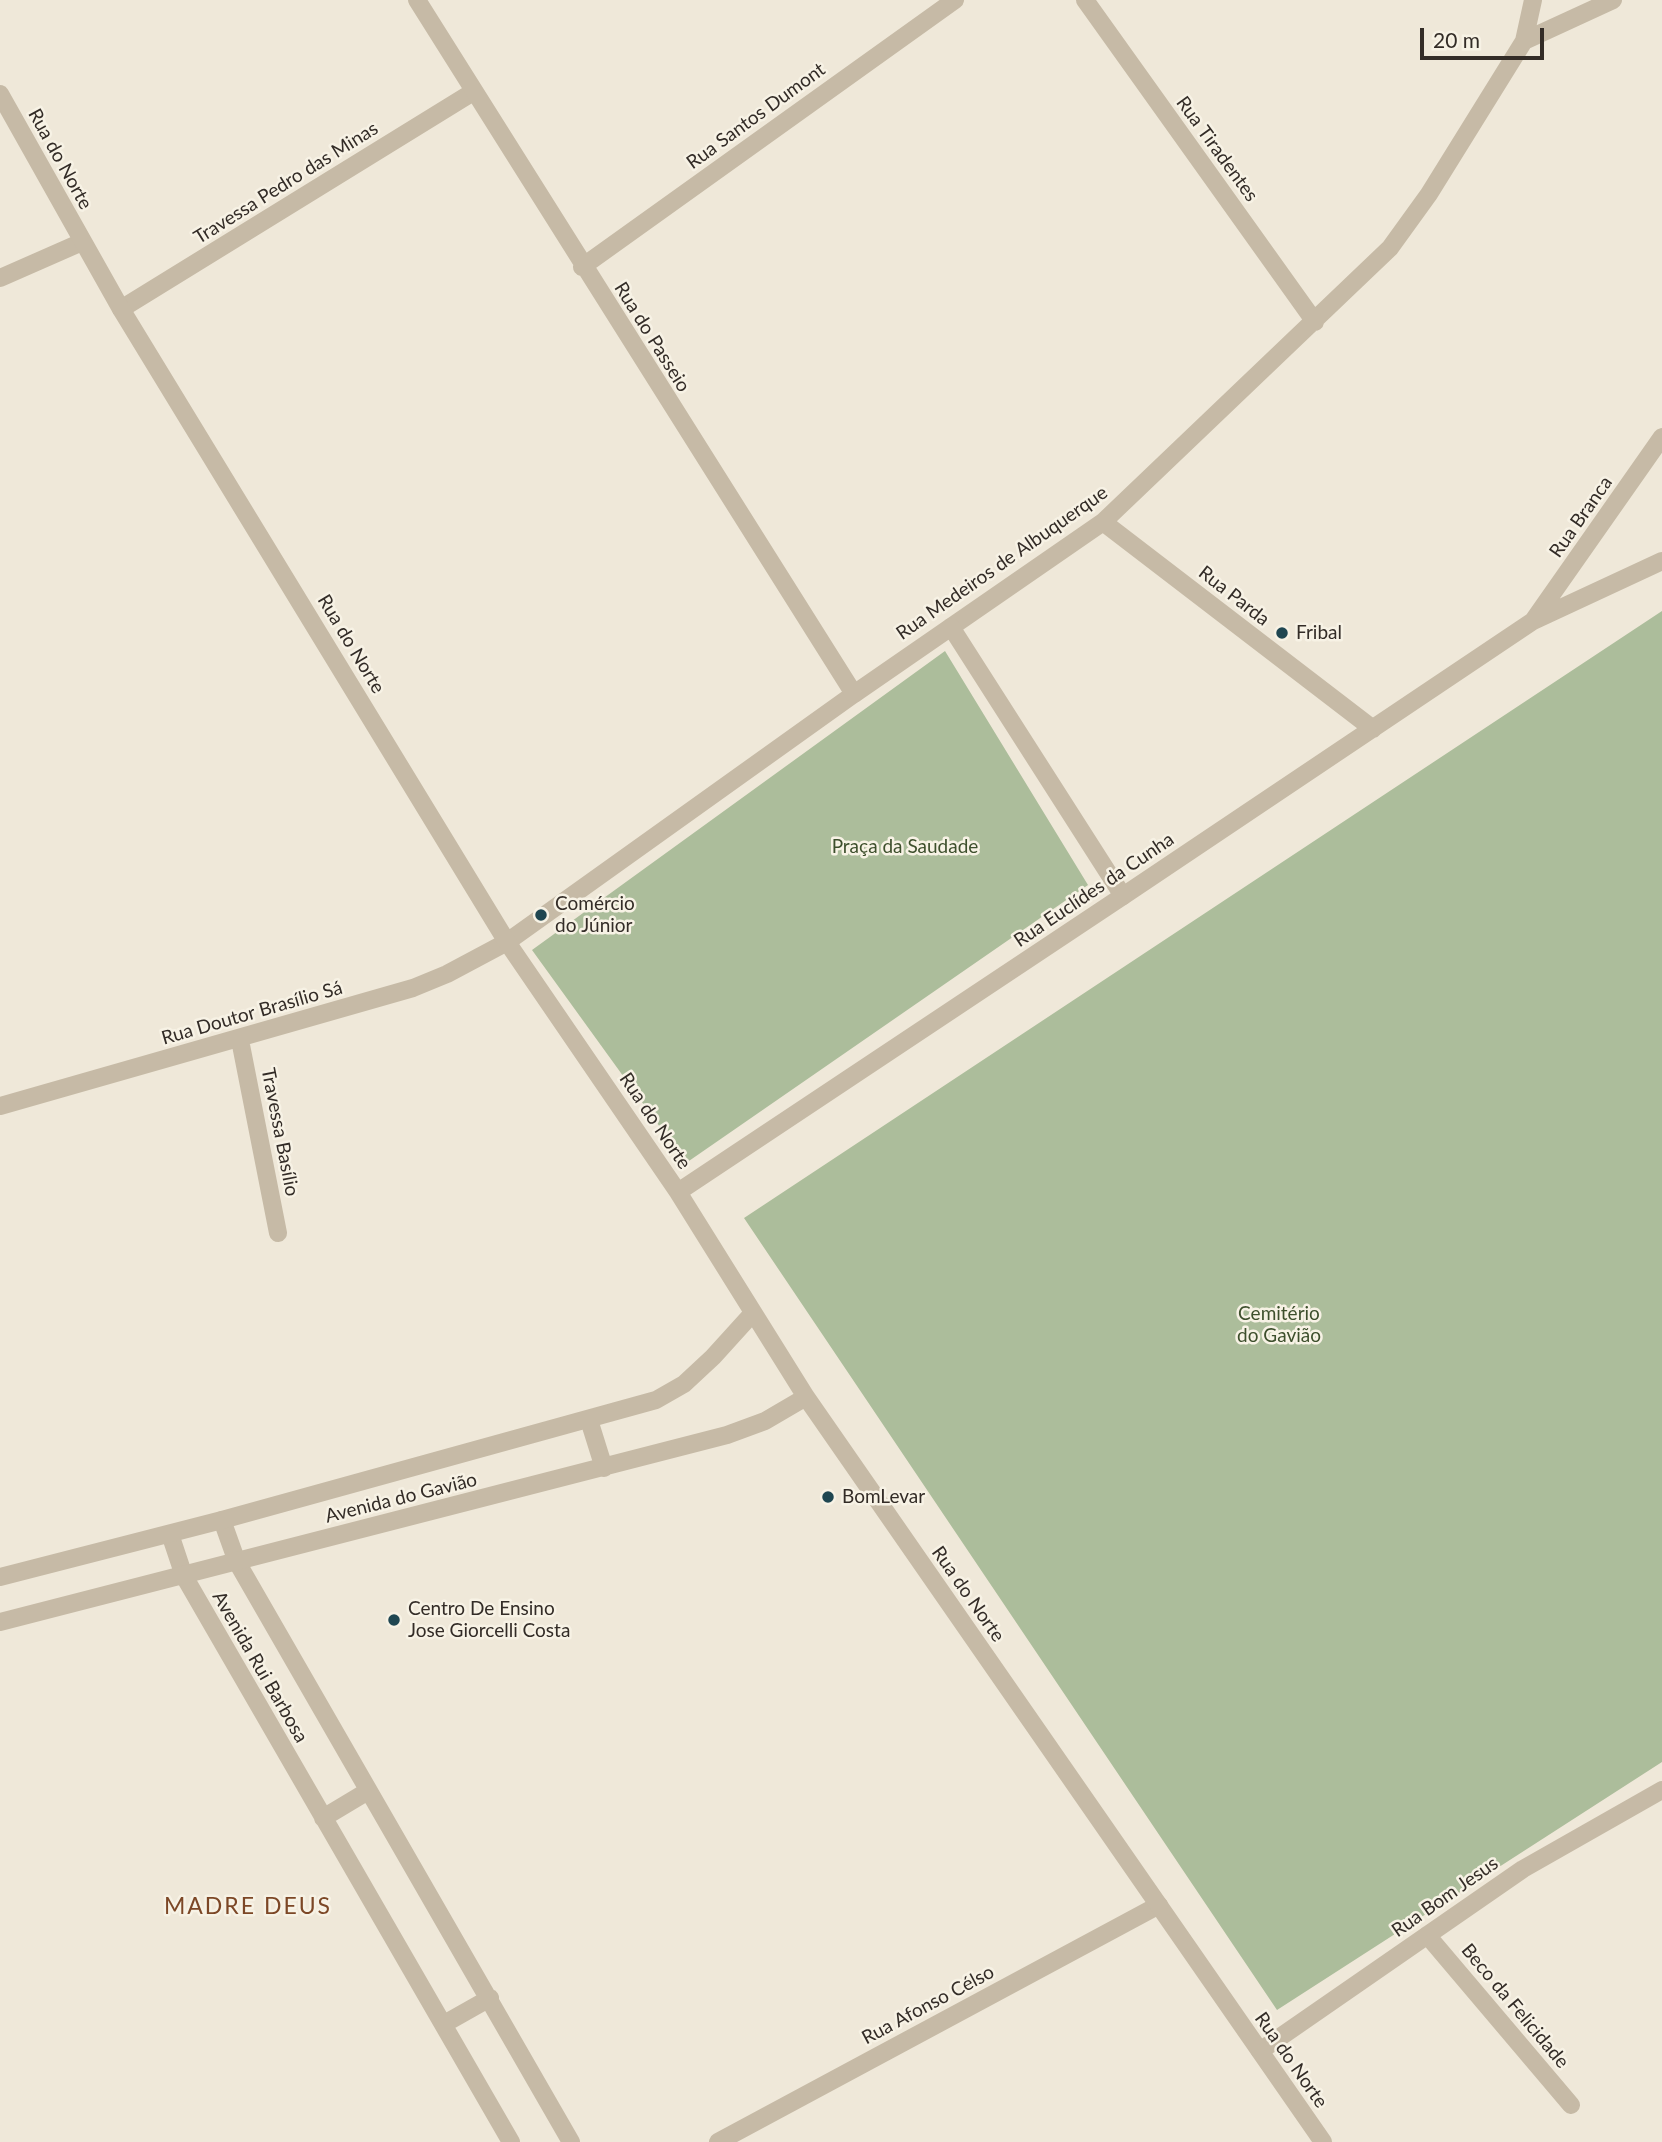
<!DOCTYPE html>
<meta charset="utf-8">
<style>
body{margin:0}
#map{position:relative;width:1662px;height:2142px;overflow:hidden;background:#efe8d9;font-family:Lato,sans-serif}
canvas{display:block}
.scale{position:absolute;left:1420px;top:28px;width:124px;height:32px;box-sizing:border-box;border:4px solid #332c27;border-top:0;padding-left:9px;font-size:21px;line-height:24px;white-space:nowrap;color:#332c27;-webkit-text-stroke:5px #f7f2e5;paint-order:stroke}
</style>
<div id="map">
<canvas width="1662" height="2142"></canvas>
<div class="scale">20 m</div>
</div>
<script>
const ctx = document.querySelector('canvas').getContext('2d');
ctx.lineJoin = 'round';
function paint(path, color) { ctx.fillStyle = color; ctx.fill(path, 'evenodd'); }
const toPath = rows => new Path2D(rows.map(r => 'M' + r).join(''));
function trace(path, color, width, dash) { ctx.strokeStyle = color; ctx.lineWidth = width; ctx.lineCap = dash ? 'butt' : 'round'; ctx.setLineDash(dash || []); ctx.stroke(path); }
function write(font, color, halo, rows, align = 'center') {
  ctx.font = font + ' Lato,sans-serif'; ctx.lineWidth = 5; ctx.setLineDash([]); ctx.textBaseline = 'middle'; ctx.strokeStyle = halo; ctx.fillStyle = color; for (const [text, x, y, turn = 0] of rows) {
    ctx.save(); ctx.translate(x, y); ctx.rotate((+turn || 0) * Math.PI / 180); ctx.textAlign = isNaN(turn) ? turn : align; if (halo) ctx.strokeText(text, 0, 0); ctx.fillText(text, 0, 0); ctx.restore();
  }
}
const green = toPath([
 [1662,611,1662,1762,1277,2010,744,1218],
 [945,651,1088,885,686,1163,532,950]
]);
const minor = toPath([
 [1085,0,1315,322],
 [1524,41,1613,0],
 [0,278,82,242],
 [121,309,473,92],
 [1103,522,1373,729],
 [1533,621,1662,437],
 [951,627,1103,522,1390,248,1429,194,1524,41,1533,0],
 [1123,896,1533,621,1662,561],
 [240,1040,278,1233],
 [0,1106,413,988,447,974,507,942,854,694],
 [222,1520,237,1562,571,2142],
 [170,1534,184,1576,511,2142],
 [323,1818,368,1791],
 [1427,1935,1571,2105],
 [444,2024,490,1998],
 [1260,2051,1523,1869,1662,1790],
 [718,2142,1159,1905]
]);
const tertiary = toPath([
 [417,0,854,694,951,627,1123,896,678,1192],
 [0,94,121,309,507,942,678,1192,806,1397,1323,2142],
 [582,267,955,0],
 [589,1420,604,1468],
 [0,1577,222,1520,656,1400,684,1384,713,1357,752,1314],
 [0,1622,727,1435,765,1421,806,1397]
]);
const markers = [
 [1282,633,7,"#1f4651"],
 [541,915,7,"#1f4651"],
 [828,1497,7,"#1f4651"],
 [394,1620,7,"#1f4651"]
];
const streetNames = [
 ["Rua Santos Dumont",756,116,-36],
 ["Rua Tiradentes",1217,149,54],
 ["Rua do Norte",60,159,61],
 ["Travessa Pedro das Minas",286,183,-32],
 ["Rua do Passeio",652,337,58],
 ["Rua Branca",1581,517,-55],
 ["Rua Medeiros de Albuquerque",1002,563,-35],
 ["Rua Parda",1234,596,38],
 ["Rua do Norte",351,644,59],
 ["Rua Euclídes da Cunha",1094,890,-34],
 ["Rua Doutor Brasílio Sá",252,1013,-16],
 ["Rua do Norte",655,1121,56],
 ["Travessa Basílio",280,1132,79],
 ["Avenida do Gavião",401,1498,-14],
 ["Rua do Norte",968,1594,55],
 ["Avenida Rui Barbosa",260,1667,60],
 ["Rua Bom Jesus",1445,1897,-35],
 ["Rua Afonso Célso",928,2005,-28],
 ["Beco da Felicidade",1515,2006,50],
 ["Rua do Norte",1291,2060,55]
];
const poiNames = [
 ["Fribal",1296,633],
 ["Comércio",555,904],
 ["do Júnior",555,926],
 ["BomLevar",842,1497],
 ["Centro De Ensino",408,1609],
 ["Jose Giorcelli Costa",408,1631]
];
const parkNames = [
 ["Praça da Saudade",905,847],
 ["Cemitério",1279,1314],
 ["do Gavião",1279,1336]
];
const quarterNames = [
 ["MADRE DEUS",248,1907]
];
paint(green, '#acbd9b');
trace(minor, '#c6baa6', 18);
trace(tertiary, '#c6baa6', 18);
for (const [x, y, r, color] of markers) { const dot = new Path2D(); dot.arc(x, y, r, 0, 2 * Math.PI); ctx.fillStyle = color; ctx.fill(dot); trace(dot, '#f7f2e5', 2.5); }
write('19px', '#332c27', '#f7f2e5', streetNames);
write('19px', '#332c27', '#f7f2e5', poiNames, 'left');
write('19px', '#3d4f2c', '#f7f2e5', parkNames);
ctx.letterSpacing = '2px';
write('23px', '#7c4726', '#f7f2e5', quarterNames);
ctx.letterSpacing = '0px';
</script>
